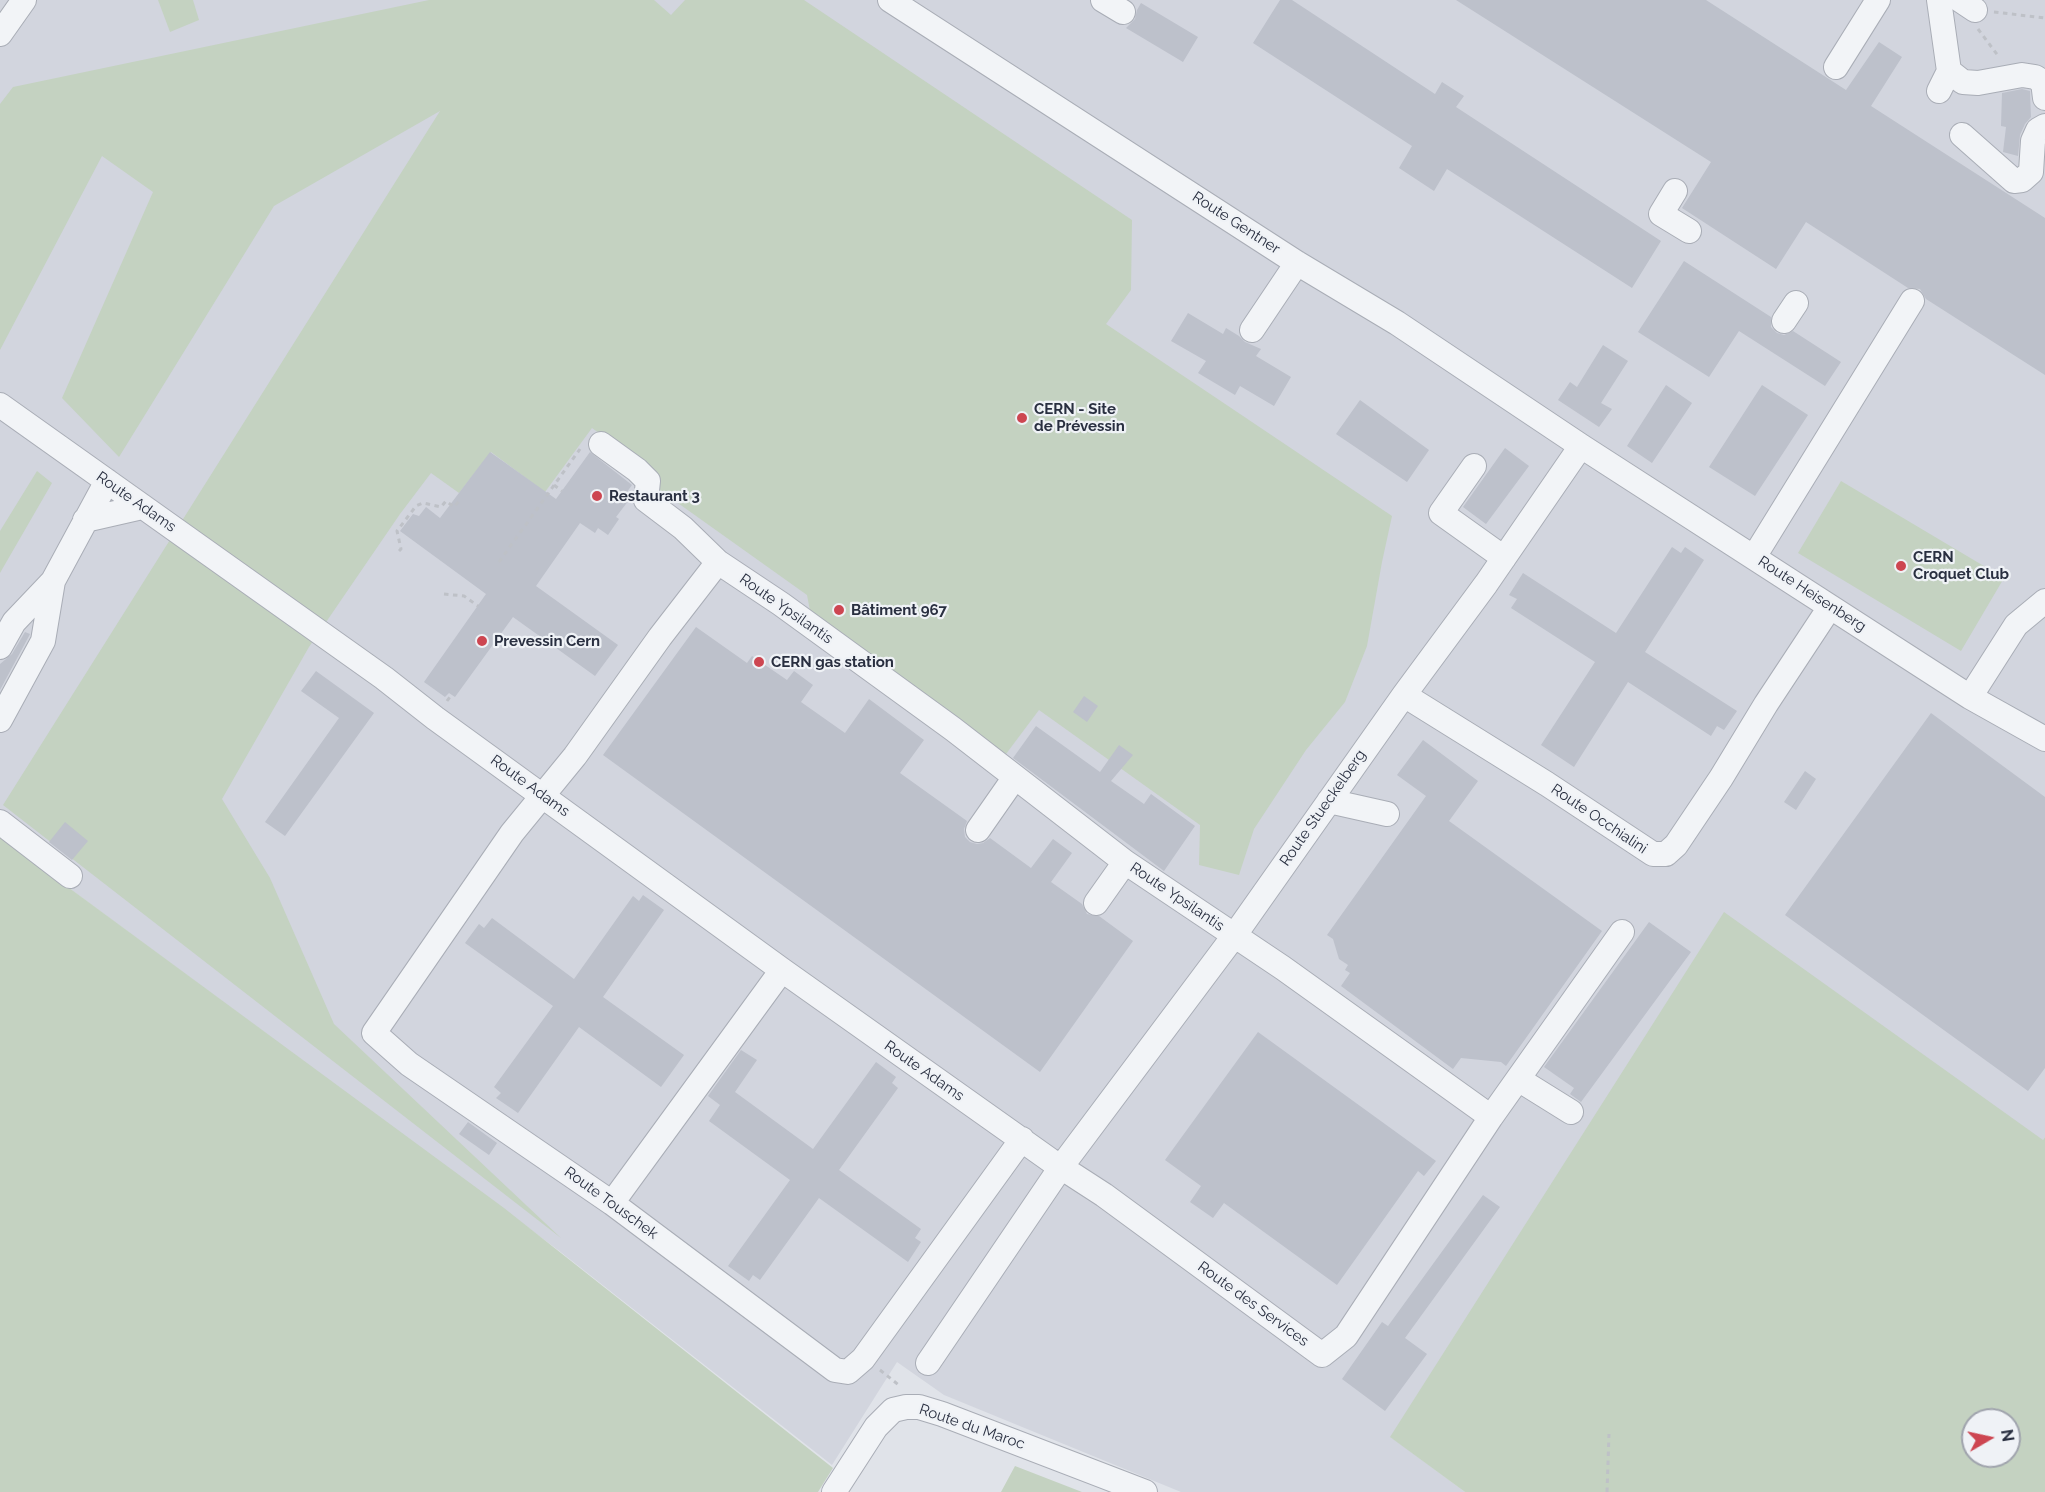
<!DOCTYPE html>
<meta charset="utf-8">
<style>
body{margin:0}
#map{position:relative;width:2045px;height:1492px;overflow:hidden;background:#e0e3e9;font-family:Raleway,sans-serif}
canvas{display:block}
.north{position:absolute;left:1961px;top:1408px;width:60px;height:60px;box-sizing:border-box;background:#eff2f6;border:2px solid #a0a4ad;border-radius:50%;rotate:81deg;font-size:16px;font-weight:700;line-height:24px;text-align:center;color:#292f40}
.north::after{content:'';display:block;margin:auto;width:21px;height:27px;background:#cd4651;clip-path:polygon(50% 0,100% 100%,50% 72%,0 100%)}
</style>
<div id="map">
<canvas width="2045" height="1492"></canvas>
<div class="north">N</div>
</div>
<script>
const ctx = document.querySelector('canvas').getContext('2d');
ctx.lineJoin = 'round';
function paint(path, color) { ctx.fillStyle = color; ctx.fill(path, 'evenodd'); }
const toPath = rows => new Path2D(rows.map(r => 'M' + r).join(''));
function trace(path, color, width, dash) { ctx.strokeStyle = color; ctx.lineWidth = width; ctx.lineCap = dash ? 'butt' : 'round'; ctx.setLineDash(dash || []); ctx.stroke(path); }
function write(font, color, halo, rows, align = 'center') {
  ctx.font = font + ' Raleway,sans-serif'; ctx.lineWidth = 4.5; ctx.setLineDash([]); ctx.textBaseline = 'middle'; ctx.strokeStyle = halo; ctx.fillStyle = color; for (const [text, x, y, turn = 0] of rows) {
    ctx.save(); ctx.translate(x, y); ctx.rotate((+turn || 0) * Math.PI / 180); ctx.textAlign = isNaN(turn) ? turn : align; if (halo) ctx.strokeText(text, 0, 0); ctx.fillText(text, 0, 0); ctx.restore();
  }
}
const built = toPath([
 [0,0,2045,0,2045,1137,2043,1140,1391,1437,1465,1492,1181,1492,944,1395,897,1362,832,1465,558,1250,0,837]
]);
const green = toPath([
 [158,0,193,0,199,20,170,32],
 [429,0,654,0,671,15,685,0,804,0,1132,220,1131,290,1106,324,1392,516,1382,562,1367,646,1345,702,1306,750,1254,829,1239,875,1199,865,1200,825,1039,710,1006,754,811,616,807,595,654,486,652,472,592,428,545,492,491,452,459,493,431,473,400,514,309,647,222,799,270,878,334,1024,561,1238,3,805,440,111,274,206,119,457,62,398,153,192,102,156,0,350,0,104,13,87],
 [37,471,52,483,0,573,0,531],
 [1841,481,2004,578,1961,651,1798,553],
 [0,837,504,1208,833,1468,818,1492,0,1492],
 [1724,912,2043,1140,2045,1137,2045,1492,1465,1492,1390,1437],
 [1973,1420,2009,1420,2009,1456,1973,1456],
 [1015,1466,1082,1492,1001,1492]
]);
const building = toPath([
 [1280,0,1292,0,1435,94,1442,82,1464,96,1456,107,1661,241,1632,288,1447,169,1434,191,1399,168,1412,146,1253,43],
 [1456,0,1706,0,1846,90,1879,42,1902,57,1871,106,2045,218,2045,375,1926,299,1920,289,1908,288,1806,222,1776,269,1682,208,1711,162],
 [1141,3,1198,37,1183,62,1126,28,1135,19,1137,10],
 [2022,89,2030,91,2031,117,2025,124,2020,135,2018,156,2003,152,2006,127,2001,126,2002,93],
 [1684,261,1771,317,1771,327,1777,333,1784,335,1793,331,1841,362,1825,386,1739,331,1709,377,1638,332],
 [1188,313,1223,334,1226,328,1239,336,1245,342,1261,349,1256,356,1291,377,1274,406,1240,386,1235,395,1198,373,1206,361,1171,341],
 [1603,345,1628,361,1601,403,1612,409,1599,427,1558,400,1570,382,1577,387],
 [1666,385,1692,403,1652,463,1627,446],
 [1762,385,1808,415,1755,496,1709,467],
 [1360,400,1429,450,1407,482,1336,434],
 [1505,448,1529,466,1486,524,1463,507],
 [490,452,556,499,590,452,632,485,624,496,629,500,616,517,619,519,608,535,598,528,595,533,580,523,536,586,618,645,595,676,513,617,455,697,449,693,445,697,424,682,486,594,400,531,413,514,419,516,426,507,440,518],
 [1672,547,1681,553,1685,547,1704,560,1645,652,1737,711,1724,730,1717,726,1711,736,1628,682,1574,767,1541,745,1595,662,1511,608,1517,599,1509,595,1523,573,1616,633],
 [696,627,747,663,752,656,787,680,794,671,813,685,801,702,845,733,869,699,924,740,900,773,967,821,964,829,965,837,970,842,977,844,983,843,990,838,1031,868,1053,839,1072,853,1051,882,1082,904,1087,914,1099,916,1133,941,1040,1072,603,755],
 [25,632,30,634,29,636,0,690,0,664,12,654],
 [316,671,374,713,285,836,265,822,339,718,301,691],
 [1084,696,1098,706,1087,722,1073,712],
 [1931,713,2045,797,2045,1068,2028,1091,1785,915],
 [1036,726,1100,772,1119,745,1133,755,1111,781,1144,804,1151,794,1195,826,1164,871,1013,758],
 [1423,740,1478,781,1449,821,1602,931,1506,1066,1501,1062,1461,1058,1453,1069,1341,986,1350,973,1345,970,1348,965,1339,959,1333,939,1327,935,1426,796,1397,775],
 [1805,771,1816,779,1796,810,1784,802],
 [65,822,88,841,72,860,49,842],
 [643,895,664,910,603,997,684,1055,661,1087,579,1027,518,1113,496,1098,501,1093,494,1087,553,1006,465,943,479,924,484,928,492,918,574,979,633,896,639,901],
 [1649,922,1691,952,1581,1102,1570,1094,1574,1088,1544,1067],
 [1258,1032,1436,1161,1424,1176,1418,1171,1337,1285,1224,1203,1213,1218,1190,1202,1201,1186,1165,1160],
 [741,1050,757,1060,735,1092,813,1149,876,1062,896,1077,892,1083,898,1088,839,1170,921,1229,915,1238,921,1242,908,1262,819,1198,760,1280,753,1275,749,1281,728,1266,790,1180,709,1121,720,1105,708,1096],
 [468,1122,497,1143,489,1155,459,1134],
 [1483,1195,1500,1207,1405,1338,1427,1354,1385,1411,1342,1379,1382,1322,1388,1326]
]);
const path = toPath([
 [1994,12,2045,18],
 [1978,29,1999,57],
 [554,485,562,491],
 [399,551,401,549,397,531,416,506,423,503,441,507,446,501,454,507,459,501],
 [499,562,580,449],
 [444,594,464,596,478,606],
 [447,701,452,694],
 [880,1370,900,1386],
 [1607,1492,1609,1434]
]);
const minor = toPath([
 [890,0,1297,263,1397,323,1581,446,1970,697,2045,739],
 [1103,0,1123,12],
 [1939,0,1949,71,1963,82,1978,83,2022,75,2035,77,2043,82,2045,98],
 [1960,0,1975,10],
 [0,34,24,0],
 [1836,67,1878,0],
 [1939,91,1949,71],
 [1962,135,2014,181,2022,180,2031,172,2033,141,2038,130,2045,126],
 [1675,191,1661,214,1689,231],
 [1784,321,1796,303],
 [1252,330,1297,263],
 [0,405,384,678,435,718,782,970,1050,1160,1104,1195,1322,1355,1346,1336,1491,1117,1622,932],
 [601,444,637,470,648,481,646,500,683,528,718,562],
 [1474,466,1441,513,1504,558],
 [85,520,142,507],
 [1754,557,1912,301],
 [0,647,14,622,53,581,107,481],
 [1404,695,1547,784,1653,854,1666,854,1676,845,1721,778,1766,704,1830,607],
 [1970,697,2016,625,2045,601],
 [0,720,43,641,53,581],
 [1329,801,1387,814],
 [0,822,70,876],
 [978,830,1015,777],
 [1096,903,1125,862],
 [1518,1079,1571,1112],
 [1022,1139,863,1359,848,1372,835,1370,612,1203,409,1064,374,1033,512,833,575,756,660,637,718,562,781,604,953,729,1125,862,1283,968,1491,1117],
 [612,1203,782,970],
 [928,1363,1061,1167,1234,936,1404,695,1486,584,1581,446],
 [834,1492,876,1427,893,1410,906,1407,919,1407,942,1414,1145,1492]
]);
const markers = [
 [1022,418,6,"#cd4651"],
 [597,496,6,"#cd4651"],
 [1901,566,6,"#cd4651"],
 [839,610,6,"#cd4651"],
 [482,641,6,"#cd4651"],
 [759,662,6,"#cd4651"]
];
const streetNames = [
 ["Route Gentner",1236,223,33],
 ["Route Adams",136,502,35],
 ["Route Heisenberg",1812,594,33],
 ["Route Ypsilantis",786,609,35],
 ["Route Adams",530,786,36],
 ["Route Stueckelberg",1323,808,-55],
 ["Route Occhialini",1599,819,34],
 ["Route Ypsilantis",1177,897,34],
 ["Route Adams",924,1071,35],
 ["Route Touschek",611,1203,36],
 ["Route des Services",1253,1304,36],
 ["Route du Maroc",972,1427,19]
];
const poiNames = [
 ["CERN - Site",1034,409],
 ["de Prévessin",1034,426],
 ["Restaurant 3",609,496],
 ["CERN",1913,557],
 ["Croquet Club",1913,574],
 ["Bâtiment 967",851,610],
 ["Prevessin Cern",494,641],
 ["CERN gas station",771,662]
];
paint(built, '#d2d5de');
paint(green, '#c4d2c1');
paint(building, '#bdc1cb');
trace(minor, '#a9adb6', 26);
trace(path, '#bec1c7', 3, [4.5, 4.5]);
trace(minor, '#f2f4f7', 24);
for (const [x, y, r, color] of markers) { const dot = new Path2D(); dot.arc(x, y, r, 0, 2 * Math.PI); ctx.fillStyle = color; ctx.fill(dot); trace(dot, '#eff2f6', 2); }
write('15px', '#292f40', '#eff2f6', streetNames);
write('bold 15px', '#292f40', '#eff2f6', poiNames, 'left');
</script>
